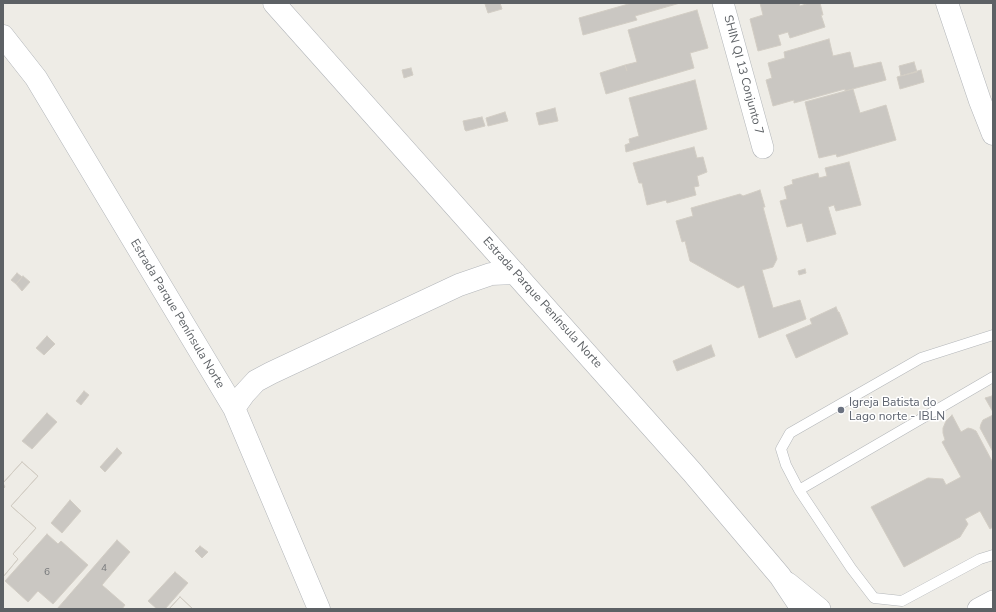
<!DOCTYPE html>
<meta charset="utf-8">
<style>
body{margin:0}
#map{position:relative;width:996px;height:612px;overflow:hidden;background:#eeece6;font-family:"Nunito Sans",sans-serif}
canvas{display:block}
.frame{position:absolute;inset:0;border:4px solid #5d6165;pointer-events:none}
</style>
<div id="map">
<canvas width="996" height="612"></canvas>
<div class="frame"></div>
</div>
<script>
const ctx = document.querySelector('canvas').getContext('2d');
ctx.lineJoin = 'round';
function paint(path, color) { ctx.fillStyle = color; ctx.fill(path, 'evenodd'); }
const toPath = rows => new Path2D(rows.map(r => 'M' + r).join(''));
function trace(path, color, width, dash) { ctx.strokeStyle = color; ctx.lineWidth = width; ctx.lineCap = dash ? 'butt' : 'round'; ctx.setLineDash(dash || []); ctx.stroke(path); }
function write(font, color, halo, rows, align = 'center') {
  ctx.font = font + ' "Nunito Sans",sans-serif'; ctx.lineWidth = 3; ctx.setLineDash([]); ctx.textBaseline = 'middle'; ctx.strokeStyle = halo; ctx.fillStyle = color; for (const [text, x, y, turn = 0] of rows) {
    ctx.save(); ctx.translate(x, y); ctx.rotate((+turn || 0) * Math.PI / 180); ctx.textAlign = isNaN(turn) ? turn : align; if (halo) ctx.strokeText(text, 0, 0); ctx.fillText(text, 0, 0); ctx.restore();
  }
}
const building = toPath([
 [489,3,500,3,502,9,488,13,485,4,489,3],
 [632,3,680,3,635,16,637,20,583,35,579,18,632,3],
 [760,3,799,3,800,6,809,3,820,3,823,15,821,15,825,27,790,38,788,32,778,35,781,45,758,51,750,19,763,15,760,3],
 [697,10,708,48,690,53,694,68,606,94,600,73,625,65,627,71,625,65,637,62,628,30,697,10],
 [829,39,833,56,850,52,854,68,881,62,886,80,845,91,845,89,794,103,794,100,773,106,766,80,772,78,768,63,785,58,784,52,829,39],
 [914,62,917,72,901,76,899,66,914,62],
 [411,68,413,75,404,78,402,70,411,68],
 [921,70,924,82,900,89,897,77,921,70],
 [695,80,707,129,626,152,625,145,630,143,629,139,639,136,629,98,695,80],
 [853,89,860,113,886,105,896,140,837,157,836,154,819,158,805,102,853,89],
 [555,108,558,121,539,125,536,113,555,108],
 [505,112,508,121,488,126,486,118,505,112],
 [482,117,485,126,466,131,465,130,463,121,482,117],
 [694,147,697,158,703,157,707,172,697,176,699,186,694,187,696,195,667,203,666,200,647,205,642,183,639,183,633,163,694,147],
 [849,162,861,205,836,211,834,205,828,207,836,234,807,242,802,223,787,227,780,201,787,199,784,187,793,184,792,180,818,173,819,178,827,176,825,168,849,162],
 [760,190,765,207,763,207,777,259,773,267,762,270,773,308,800,300,806,319,759,338,744,285,738,288,690,261,685,241,682,242,676,221,693,216,691,208,740,194,743,196,760,190],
 [805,269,806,273,799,275,798,271,805,269],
 [17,273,22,277,16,284,11,280,17,273],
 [23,276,30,282,22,291,16,284,23,276],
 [836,307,838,312,839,312,848,334,796,358,786,335,812,324,810,319,836,307],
 [47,336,55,344,44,355,36,348,47,336],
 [711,345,715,356,677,371,673,361,711,345],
 [84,391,89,395,81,405,76,401,84,391],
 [992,396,993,396,993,412,985,398,992,396],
 [47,413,57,422,32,449,22,441,47,413],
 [952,415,961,432,968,428,972,429,976,431,993,463,993,527,990,529,980,511,965,519,968,524,960,537,904,567,871,507,928,478,943,479,946,485,961,477,942,442,945,440,943,433,943,428,946,421,952,415],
 [993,415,993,452,980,428,981,424,983,420,993,415],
 [117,448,122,453,105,472,100,467,117,448],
 [22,462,38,476,11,506,36,528,13,554,18,559,3,577,3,489,5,487,3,483,22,462],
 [22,462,38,476,11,506,36,528,13,554,18,559,3,577,3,483,22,462],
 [70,500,81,511,62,533,51,523,70,500],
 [47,534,58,544,61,541,88,565,53,604,38,591,28,602,5,581,47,534],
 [117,540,130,552,102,585,125,605,122,609,57,609,117,540],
 [200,546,208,552,202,558,195,551,200,546],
 [175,572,188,583,165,609,157,609,148,601,175,572],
 [180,597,193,609,169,609,180,597],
 [180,597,193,609,169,609,180,597]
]);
const lane = toPath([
 [993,335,921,358,790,433,781,449,786,465,799,490,851,568,874,598,902,601,980,559,993,555],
 [799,490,993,377]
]);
const street = toPath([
 [723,3,763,148],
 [788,583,820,609],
 [978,609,993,601]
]);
const secondary = toPath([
 [274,3,692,472,780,576,802,609],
 [947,3,980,101,993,134],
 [3,36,36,78,234,408,319,609],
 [234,408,244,394,256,381,271,373,459,285,491,274,515,273]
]);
const markers = [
 [841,410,4,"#6b7280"]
];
const numberNames = [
 ["4",104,569],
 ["6",47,573]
];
const streetNames = [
 ["SHIN QI 13 Conjunto 7",743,75,75],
 ["Estrada Parque Península Norte",542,303,48],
 ["Estrada Parque Península Norte",177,314,59]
];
const worshipNames = [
 ["Igreja Batista do",849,403],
 ["Lago norte - IBLN",849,417]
];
paint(building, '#cac7c2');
trace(building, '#d2cdc4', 1);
trace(lane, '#b3b6b9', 11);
trace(street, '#b3b6b9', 22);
trace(secondary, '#b2b5b9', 23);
trace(lane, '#fff', 10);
trace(street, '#fff', 21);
trace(secondary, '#fff', 22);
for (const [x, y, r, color] of markers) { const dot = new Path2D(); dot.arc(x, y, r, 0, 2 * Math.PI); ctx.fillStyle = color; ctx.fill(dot); trace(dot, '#fff', 1.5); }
write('10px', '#787a7c', null, numberNames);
write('12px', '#5d6165', '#fff', streetNames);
write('12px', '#5b616d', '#fff', worshipNames, 'left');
</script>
